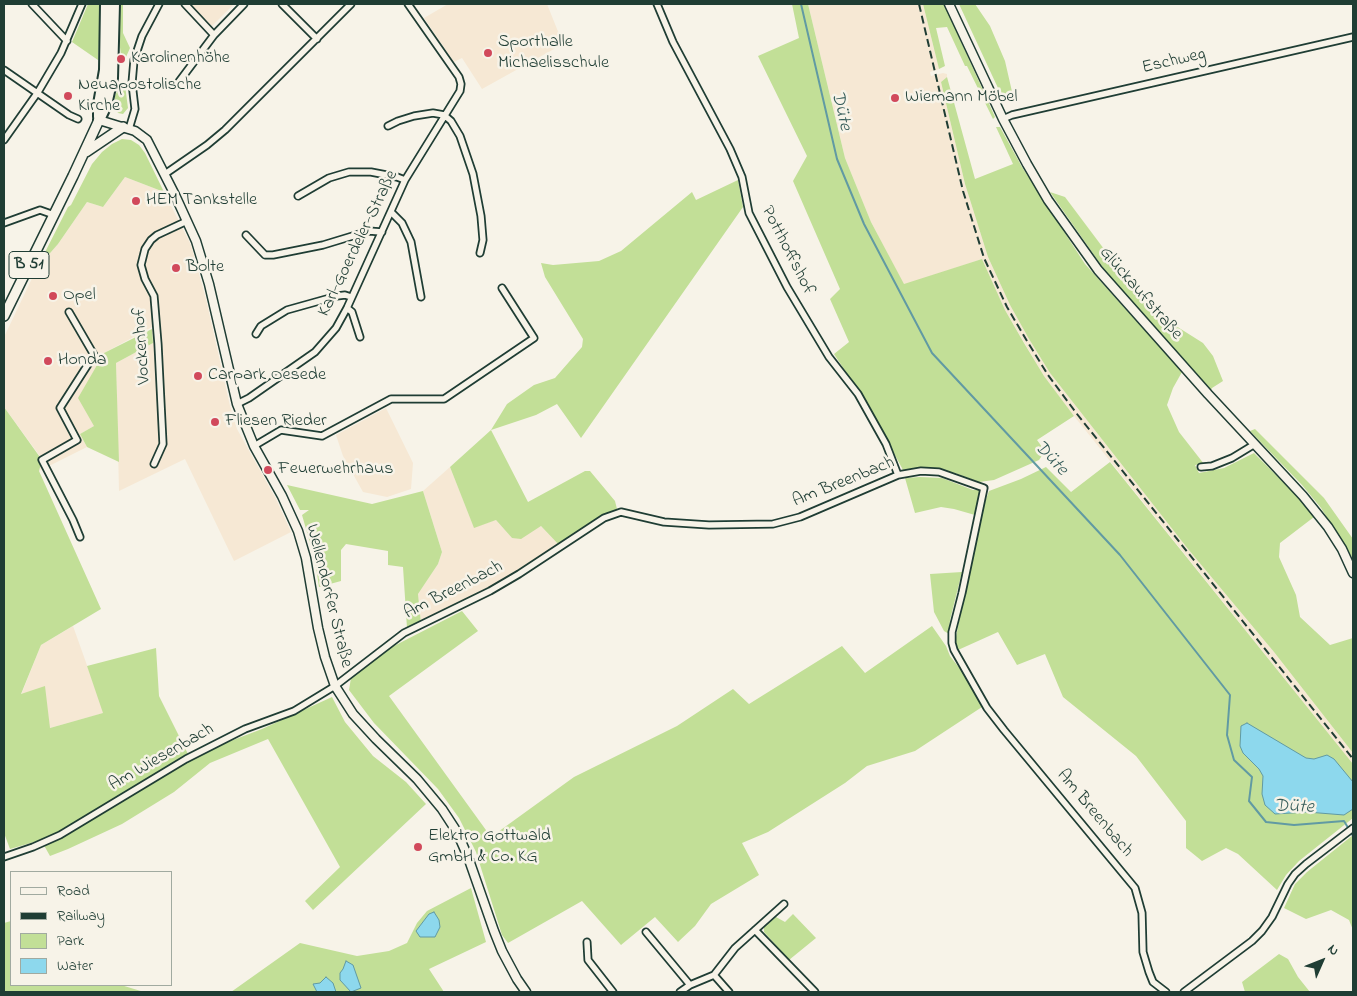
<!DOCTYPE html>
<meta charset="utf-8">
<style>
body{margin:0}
#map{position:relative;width:1357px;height:996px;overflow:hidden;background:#f7f3e8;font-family:"Indie Flower",sans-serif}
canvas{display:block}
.frame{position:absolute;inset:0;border:5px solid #1f3d34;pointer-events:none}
.legend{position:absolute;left:10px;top:871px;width:162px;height:115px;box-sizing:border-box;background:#f7f3e8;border:1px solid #a1aaa0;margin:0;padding:6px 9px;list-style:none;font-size:15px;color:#1f3d34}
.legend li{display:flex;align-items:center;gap:10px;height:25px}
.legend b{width:25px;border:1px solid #a1aaa0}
.north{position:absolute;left:1297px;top:936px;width:50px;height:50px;-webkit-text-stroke:4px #f7f3e8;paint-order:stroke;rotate:46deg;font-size:14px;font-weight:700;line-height:20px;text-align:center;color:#1f3d34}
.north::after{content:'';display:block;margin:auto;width:18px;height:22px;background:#1f3d34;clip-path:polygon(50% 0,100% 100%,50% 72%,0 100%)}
</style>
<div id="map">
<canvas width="1357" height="996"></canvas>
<div class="frame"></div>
<ul class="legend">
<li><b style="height:6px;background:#f7f3e8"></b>Road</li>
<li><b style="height:6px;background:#1f3d34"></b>Railway</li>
<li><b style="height:14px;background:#c2df97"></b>Park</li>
<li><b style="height:14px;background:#8dd8ed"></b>Water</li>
</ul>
<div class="north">N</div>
</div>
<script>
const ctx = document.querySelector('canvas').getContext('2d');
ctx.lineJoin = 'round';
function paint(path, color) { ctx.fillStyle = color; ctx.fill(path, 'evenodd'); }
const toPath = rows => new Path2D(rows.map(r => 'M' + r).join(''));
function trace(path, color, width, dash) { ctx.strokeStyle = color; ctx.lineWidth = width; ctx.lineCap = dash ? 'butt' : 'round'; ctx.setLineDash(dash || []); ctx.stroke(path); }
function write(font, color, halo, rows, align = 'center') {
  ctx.font = font + ' "Indie Flower",sans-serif'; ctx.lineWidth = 5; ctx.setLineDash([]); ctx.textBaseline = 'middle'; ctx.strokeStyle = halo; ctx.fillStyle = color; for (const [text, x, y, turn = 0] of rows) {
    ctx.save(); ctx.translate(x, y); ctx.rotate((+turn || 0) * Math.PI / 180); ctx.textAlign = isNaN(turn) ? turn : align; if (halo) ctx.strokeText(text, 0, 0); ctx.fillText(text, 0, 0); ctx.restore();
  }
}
const built = toPath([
 [190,4,234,4,212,26],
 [448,4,547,4,563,44,482,89,462,58,454,62,424,18],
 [808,4,923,4,939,69,930,72,931,76,943,73,947,74,947,77,941,82,965,184,988,257,1010,305,1029,339,1050,373,1188,549,1274,652,1353,753,1353,764,1074,416,1044,376,1005,310,982,259,904,285,871,222,845,158],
 [125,177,164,192,191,245,206,299,230,406,237,429,276,499,291,532,234,561,185,459,119,491,116,363,153,343,152,327,104,353,94,426,80,434,87,447,39,471,42,459,4,407,4,337,37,268,58,244,87,202,103,207],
 [386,408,413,463,411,489,387,497,363,492,343,456,336,435],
 [450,467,474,527,496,520,512,538,541,526,559,545,466,602,421,623,418,594,438,564,442,552,423,491],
 [73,626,104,713,50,728,21,695,41,645]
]);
const green = toPath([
 [88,4,101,4,98,60,72,42],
 [119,4,123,4,123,33,130,48,126,57,121,55,119,40],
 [792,4,808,4,845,158,871,222,904,284,982,259,1005,310,1024,343,1044,376,1074,416,1037,440,1045,451,1039,460,994,480,979,482,955,473,924,468,903,470,869,407,834,354,849,342,830,299,840,289,793,181,807,156,758,56,799,38],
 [923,4,944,4,995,117,993,119,967,66,965,66,947,27,936,28,945,66,939,69],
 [959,4,975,4,990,26,1005,61,1013,96,1004,101],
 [947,77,975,179,1013,164,996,127,1000,127,1022,167,1085,264,1182,372,1173,388,1167,405,1179,432,1204,464,1195,465,1199,473,1224,468,1254,453,1299,498,1314,517,1280,543,1279,557,1296,595,1300,617,1330,645,1353,638,1353,753,1274,652,1188,549,1050,373,1029,339,1010,305,988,257,965,184,941,82],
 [120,85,125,85,128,108,123,114,118,113,115,109,115,96],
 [122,139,131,140,139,145,145,153,164,192,125,177,103,207,87,202,58,244,37,268,68,207,71,205,92,164,102,152,112,144],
 [738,180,743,207,581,438,557,404,536,415,491,430,528,502,585,471,590,471,615,501,617,509,587,525,559,545,541,526,521,539,512,538,496,520,474,528,450,467,491,430,507,404,534,385,555,378,582,347,583,339,545,277,541,263,553,265,599,261,621,251,692,192,696,200],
 [1050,192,1065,197,1149,309,1203,343,1213,356,1223,381,1212,388,1208,394,1108,275],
 [152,329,153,343,116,363,119,462,87,447,80,434,94,426,78,398,104,353],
 [4,407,42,460,39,471,101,609,41,645,21,694,45,686,50,728,103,713,87,666,156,648,159,696,191,760,220,745,262,729,332,697,345,722,373,756,406,782,426,804,313,910,305,901,340,867,268,739,210,763,174,792,122,824,68,849,50,856,41,840,10,849,4,833],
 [1255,429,1324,498,1353,539,1353,559,1321,508,1302,485,1250,431],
 [1110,462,1353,764,1353,818,1299,861,1286,875,1277,890,1238,854,1226,848,1202,861,1186,848,1186,821,1136,756,1063,697,1045,654,1017,665,998,632,958,650,955,642,980,516,989,491,1021,479,1046,467,1071,492],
 [920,477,942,478,973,490,982,490,975,515,954,509,941,507,915,513,905,478],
 [287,485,372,504,423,491,442,552,438,564,418,594,421,623,407,628,403,567,388,565,388,551,346,544,341,550,341,581,319,587,315,560,302,515,309,510,300,510],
 [962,572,950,620,949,634,944,631,934,612,930,574],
 [462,611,478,631,389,696,491,837,574,777,677,726,733,689,749,704,842,646,865,673,932,626,946,646,950,656,964,674,982,707,915,751,867,766,845,783,768,832,742,843,759,875,711,904,695,926,678,942,655,917,621,945,582,901,508,943,502,935,476,852,459,818,438,789,374,723,349,690,351,678,375,658,390,648],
 [1353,835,1353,930,1349,920,1331,910,1306,919,1284,908,1295,884,1307,872],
 [471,888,486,942,429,969,444,992,231,992,300,943,357,956,389,951,407,943,417,923,427,911],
 [793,914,816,938,789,960,764,932,764,927,776,917,785,922],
 [11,921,11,985,121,985,144,992,4,992,4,923],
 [1279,954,1288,959,1298,977,1310,992,1245,992,1242,982]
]);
const water = toPath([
 [1247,723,1306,758,1314,759,1327,755,1334,759,1353,782,1353,809,1344,815,1307,812,1275,814,1265,805,1262,794,1263,776,1259,769,1243,753,1240,746,1241,726,1247,723],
 [434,912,439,920,440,927,435,937,420,937,416,931,429,914,434,912],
 [346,961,353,965,361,988,351,992,340,980,340,973,343,969,346,961],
 [326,977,333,983,336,992,317,992,313,984,320,983,326,977]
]);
const stream = toPath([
 [801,4,837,159,864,224,932,353,1120,555,1230,695,1227,735,1234,760,1252,777,1249,801,1266,822,1294,825,1344,821,1353,836]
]);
const street = toPath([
 [32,4,67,41],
 [185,4,214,35],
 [282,4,317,39],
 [657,4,673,42,730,149,742,177,749,213,787,287,829,357,858,394,886,444,898,475],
 [4,70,69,115,78,119],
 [178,83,214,35,244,4],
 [1003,119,1012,115,1353,37],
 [388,126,398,121,414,116,433,113,444,115,451,121,460,136,473,174,481,216,483,240,480,253],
 [129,129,135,109,132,83,134,60,142,36,159,4],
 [4,140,38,92,61,53,82,4],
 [165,174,207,145,225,130,351,4],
 [298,196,329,178,349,172,371,172,397,177,405,180],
 [392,213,402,223,411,242,421,297],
 [4,223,40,210,54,215],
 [246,235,265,255,273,255,323,245,369,231,382,232],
 [347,308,352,312,360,337],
 [69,312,94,355,60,408,77,440,42,460,73,520,80,537],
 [256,334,261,326,287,310,337,296,345,295,351,297],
 [237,404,249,398,315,352,336,328,347,308,405,180,460,91,461,84,459,77,408,4],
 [254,446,281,430,322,436,391,399,444,399,534,338,502,288],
 [154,464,163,444,158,344,154,296,145,279,141,265,145,249,151,240,157,235,187,221],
 [1201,467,1212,466,1232,458,1255,444],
 [4,857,33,847,60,835,186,759,245,729,294,711,335,686,404,633,490,591,519,574,604,518,621,512,664,522,709,525,773,524,800,517,898,475,921,471,939,472,984,488,962,593,952,632,952,643,954,650,987,708,1004,730,1135,888,1142,913,1143,952,1149,972,1153,982,1166,992],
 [755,930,815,992],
 [646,932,690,985],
 [587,942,588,960,613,992],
 [714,975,735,948,784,904],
 [680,992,690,985,714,975,729,992],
 [1184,992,1252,941,1262,931,1272,917,1288,884,1295,874,1306,864,1353,828]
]);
const secondary = toPath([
 [949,4,1003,119,1027,164,1048,200,1098,270,1208,394,1303,496,1328,527,1342,549,1353,573],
 [99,120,135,131,147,140,175,195,196,241,209,284,237,404,254,446,282,496,298,531,306,558,318,628,325,657,335,686,353,714,376,739,417,779,442,809,457,832,468,857,494,931,502,951,517,979,526,992]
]);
const primary = toPath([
 [86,152,123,127],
 [4,316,73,176,99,120]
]);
const highway = toPath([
 [99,117,99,104,105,70,106,4],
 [99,120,106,105,112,78,114,4]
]);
const rail = toPath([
 [919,4,963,191,984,258,1007,307,1027,341,1048,375,1077,414,1353,759]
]);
const markers = [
 [488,53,5,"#d1495b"],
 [121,59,5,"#d1495b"],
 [68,96,5,"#d1495b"],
 [895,98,5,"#d1495b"],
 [136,201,5,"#d1495b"],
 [176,268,5,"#d1495b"],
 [53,296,5,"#d1495b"],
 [48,361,5,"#d1495b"],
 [198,376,5,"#d1495b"],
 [215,422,5,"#d1495b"],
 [268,470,5,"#d1495b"],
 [418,847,5,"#d1495b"]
];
const shields = [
 [29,265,40]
];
const shieldNames = [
 ["B 51",29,265]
];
const poiNames = [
 ["Sporthalle",498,43],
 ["Michaelisschule",498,64],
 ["Karolinenhöhe",131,59],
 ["Neuapostolische",78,86],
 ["Kirche",78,107],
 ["Wiemann Möbel",905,98],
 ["HEM Tankstelle",146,201],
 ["Bolte",186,268],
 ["Opel",63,296],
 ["Honda",58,361],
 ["Carpark Oesede",208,376],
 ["Fliesen Rieder",225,422],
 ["Feuerwehrhaus",278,470],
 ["Elektro Gottwald",428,837],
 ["GmbH & Co. KG",428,858]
];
const streetNames = [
 ["Eschweg",1174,62,-13],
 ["Karl-Goerdeler-Straße",359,244,-64],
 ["Potthoffshof",787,251,63],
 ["Glückaufstraße",1140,294,49],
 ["Vockenhof",143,346,-94],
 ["Am Breenbach",844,483,-22],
 ["Am Breenbach",454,591,-27],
 ["Wellendorfer Straße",328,596,76],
 ["Am Wiesenbach",162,758,-30],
 ["Am Breenbach",1094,814,50]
];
const waterNames = [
 ["Düte",840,111,77],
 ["Düte",1050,459,47],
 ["Düte",1294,808,2]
];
paint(built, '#f6e8d4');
paint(green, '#c2df97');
paint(water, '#8dd8ed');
trace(water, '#619aa3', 1);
trace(stream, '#619aa3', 2);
trace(street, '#1f3d34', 9);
trace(secondary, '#1f3d34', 11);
trace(primary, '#1f3d34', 12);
trace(highway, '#1f3d34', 14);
trace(street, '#f7f3e8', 5.5);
trace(secondary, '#f7f3e8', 8);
trace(primary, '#f7f3e8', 9);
trace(highway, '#f7f3e8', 10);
trace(rail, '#1f3d34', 2, [8, 4]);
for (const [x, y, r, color] of markers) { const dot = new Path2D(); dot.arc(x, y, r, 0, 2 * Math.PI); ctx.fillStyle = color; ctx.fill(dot); trace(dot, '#f7f3e8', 2); }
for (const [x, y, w] of shields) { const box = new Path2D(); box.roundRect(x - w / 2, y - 13.5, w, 27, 4); ctx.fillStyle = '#f7f3e8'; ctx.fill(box); trace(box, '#1f3d34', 1); }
write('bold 16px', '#1f3d34', null, shieldNames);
write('18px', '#1f3d34', '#f7f3e8', poiNames, 'left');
write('18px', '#1f3d34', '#f7f3e8', streetNames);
write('italic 19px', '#355c59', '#f7f3e8', waterNames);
</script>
